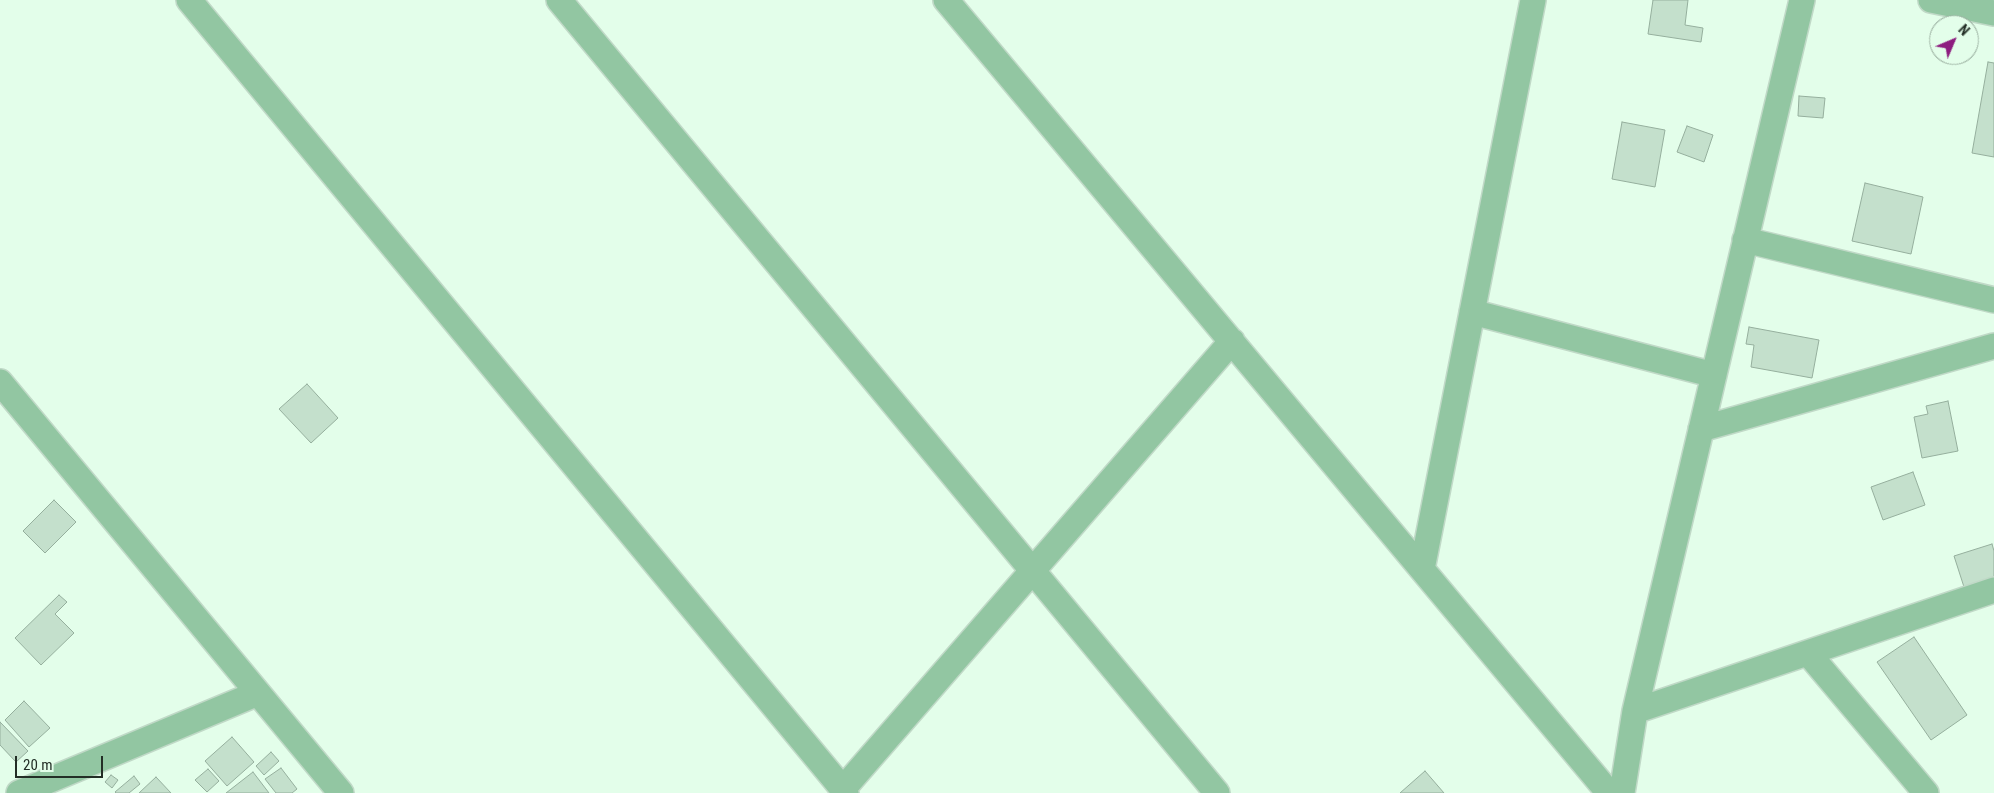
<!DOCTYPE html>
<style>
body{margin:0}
#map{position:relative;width:1994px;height:793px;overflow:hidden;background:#e3feea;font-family:"Roboto Condensed",sans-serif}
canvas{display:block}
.north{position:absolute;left:1929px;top:15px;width:50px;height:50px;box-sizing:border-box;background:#e3feea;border:1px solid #96ab9c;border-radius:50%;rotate:45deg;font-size:14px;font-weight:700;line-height:20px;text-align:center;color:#232e26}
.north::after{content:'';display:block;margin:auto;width:18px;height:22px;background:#8d1d7f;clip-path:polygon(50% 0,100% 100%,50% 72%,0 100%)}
.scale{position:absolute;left:15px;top:756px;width:88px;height:22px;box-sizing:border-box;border:2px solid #232e26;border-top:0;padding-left:6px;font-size:15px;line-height:18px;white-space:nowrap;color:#232e26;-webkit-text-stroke:4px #e3feea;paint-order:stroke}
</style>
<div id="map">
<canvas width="1994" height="793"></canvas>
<div class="north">N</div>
<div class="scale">20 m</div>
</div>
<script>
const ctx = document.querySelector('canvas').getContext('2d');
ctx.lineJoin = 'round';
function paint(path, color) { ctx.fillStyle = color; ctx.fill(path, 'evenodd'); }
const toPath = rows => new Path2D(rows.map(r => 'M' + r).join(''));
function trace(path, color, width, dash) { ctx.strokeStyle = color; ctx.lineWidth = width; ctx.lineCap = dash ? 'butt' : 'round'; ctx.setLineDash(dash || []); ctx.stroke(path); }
const building = toPath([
 [1653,0,1688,0,1685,25,1703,28,1701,42,1648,34,1653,0],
 [1988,62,1994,63,1994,157,1972,153,1988,62],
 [1799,96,1825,98,1823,118,1798,116,1799,96],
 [1622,122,1665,130,1655,187,1612,179,1622,122],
 [1687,126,1713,135,1704,162,1677,152,1687,126],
 [1865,183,1923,197,1911,254,1852,241,1865,183],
 [1749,327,1819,340,1812,378,1751,367,1754,345,1746,344,1749,327],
 [307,384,338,418,311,443,279,409,307,384],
 [1948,401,1958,451,1922,458,1914,417,1928,414,1926,406,1948,401],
 [1913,472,1925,505,1883,520,1871,487,1913,472],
 [54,500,76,522,45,553,23,531,54,500],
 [1992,544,1994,551,1994,578,1964,587,1954,556,1992,544],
 [59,595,67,602,55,614,74,633,41,665,15,638,59,595],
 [1914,637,1967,715,1931,740,1877,662,1914,637],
 [24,701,50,728,29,747,5,720,24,701],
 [0,722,28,751,16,762,0,745,0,722],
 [232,737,254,762,227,786,205,761,232,737],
 [271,752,279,761,264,775,256,766,271,752],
 [281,768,297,789,292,793,276,793,265,779,281,768],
 [208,769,219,781,207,792,195,780,208,769],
 [1425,771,1444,793,1400,793,1425,771],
 [253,772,269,793,226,793,253,772],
 [111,775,118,780,112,788,105,782,111,775],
 [134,776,140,784,129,793,116,793,115,792,134,776],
 [156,777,171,793,139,793,156,777]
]);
const street = toPath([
 [189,0,846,793],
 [559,0,1217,793],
 [946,0,1609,793],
 [1931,0,1994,13],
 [1745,240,1994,300],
 [1472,312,1714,375],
 [0,382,341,793],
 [1701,429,1994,346],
 [1422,569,1533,0],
 [1808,653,1926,793],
 [1635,711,1994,590],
 [843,789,1232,341],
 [19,793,258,693],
 [1622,793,1635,711,1802,0]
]);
paint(building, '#c4e0cc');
trace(building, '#95af9d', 1);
trace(street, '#c0d9c7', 28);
trace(street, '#92c6a2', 25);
</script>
